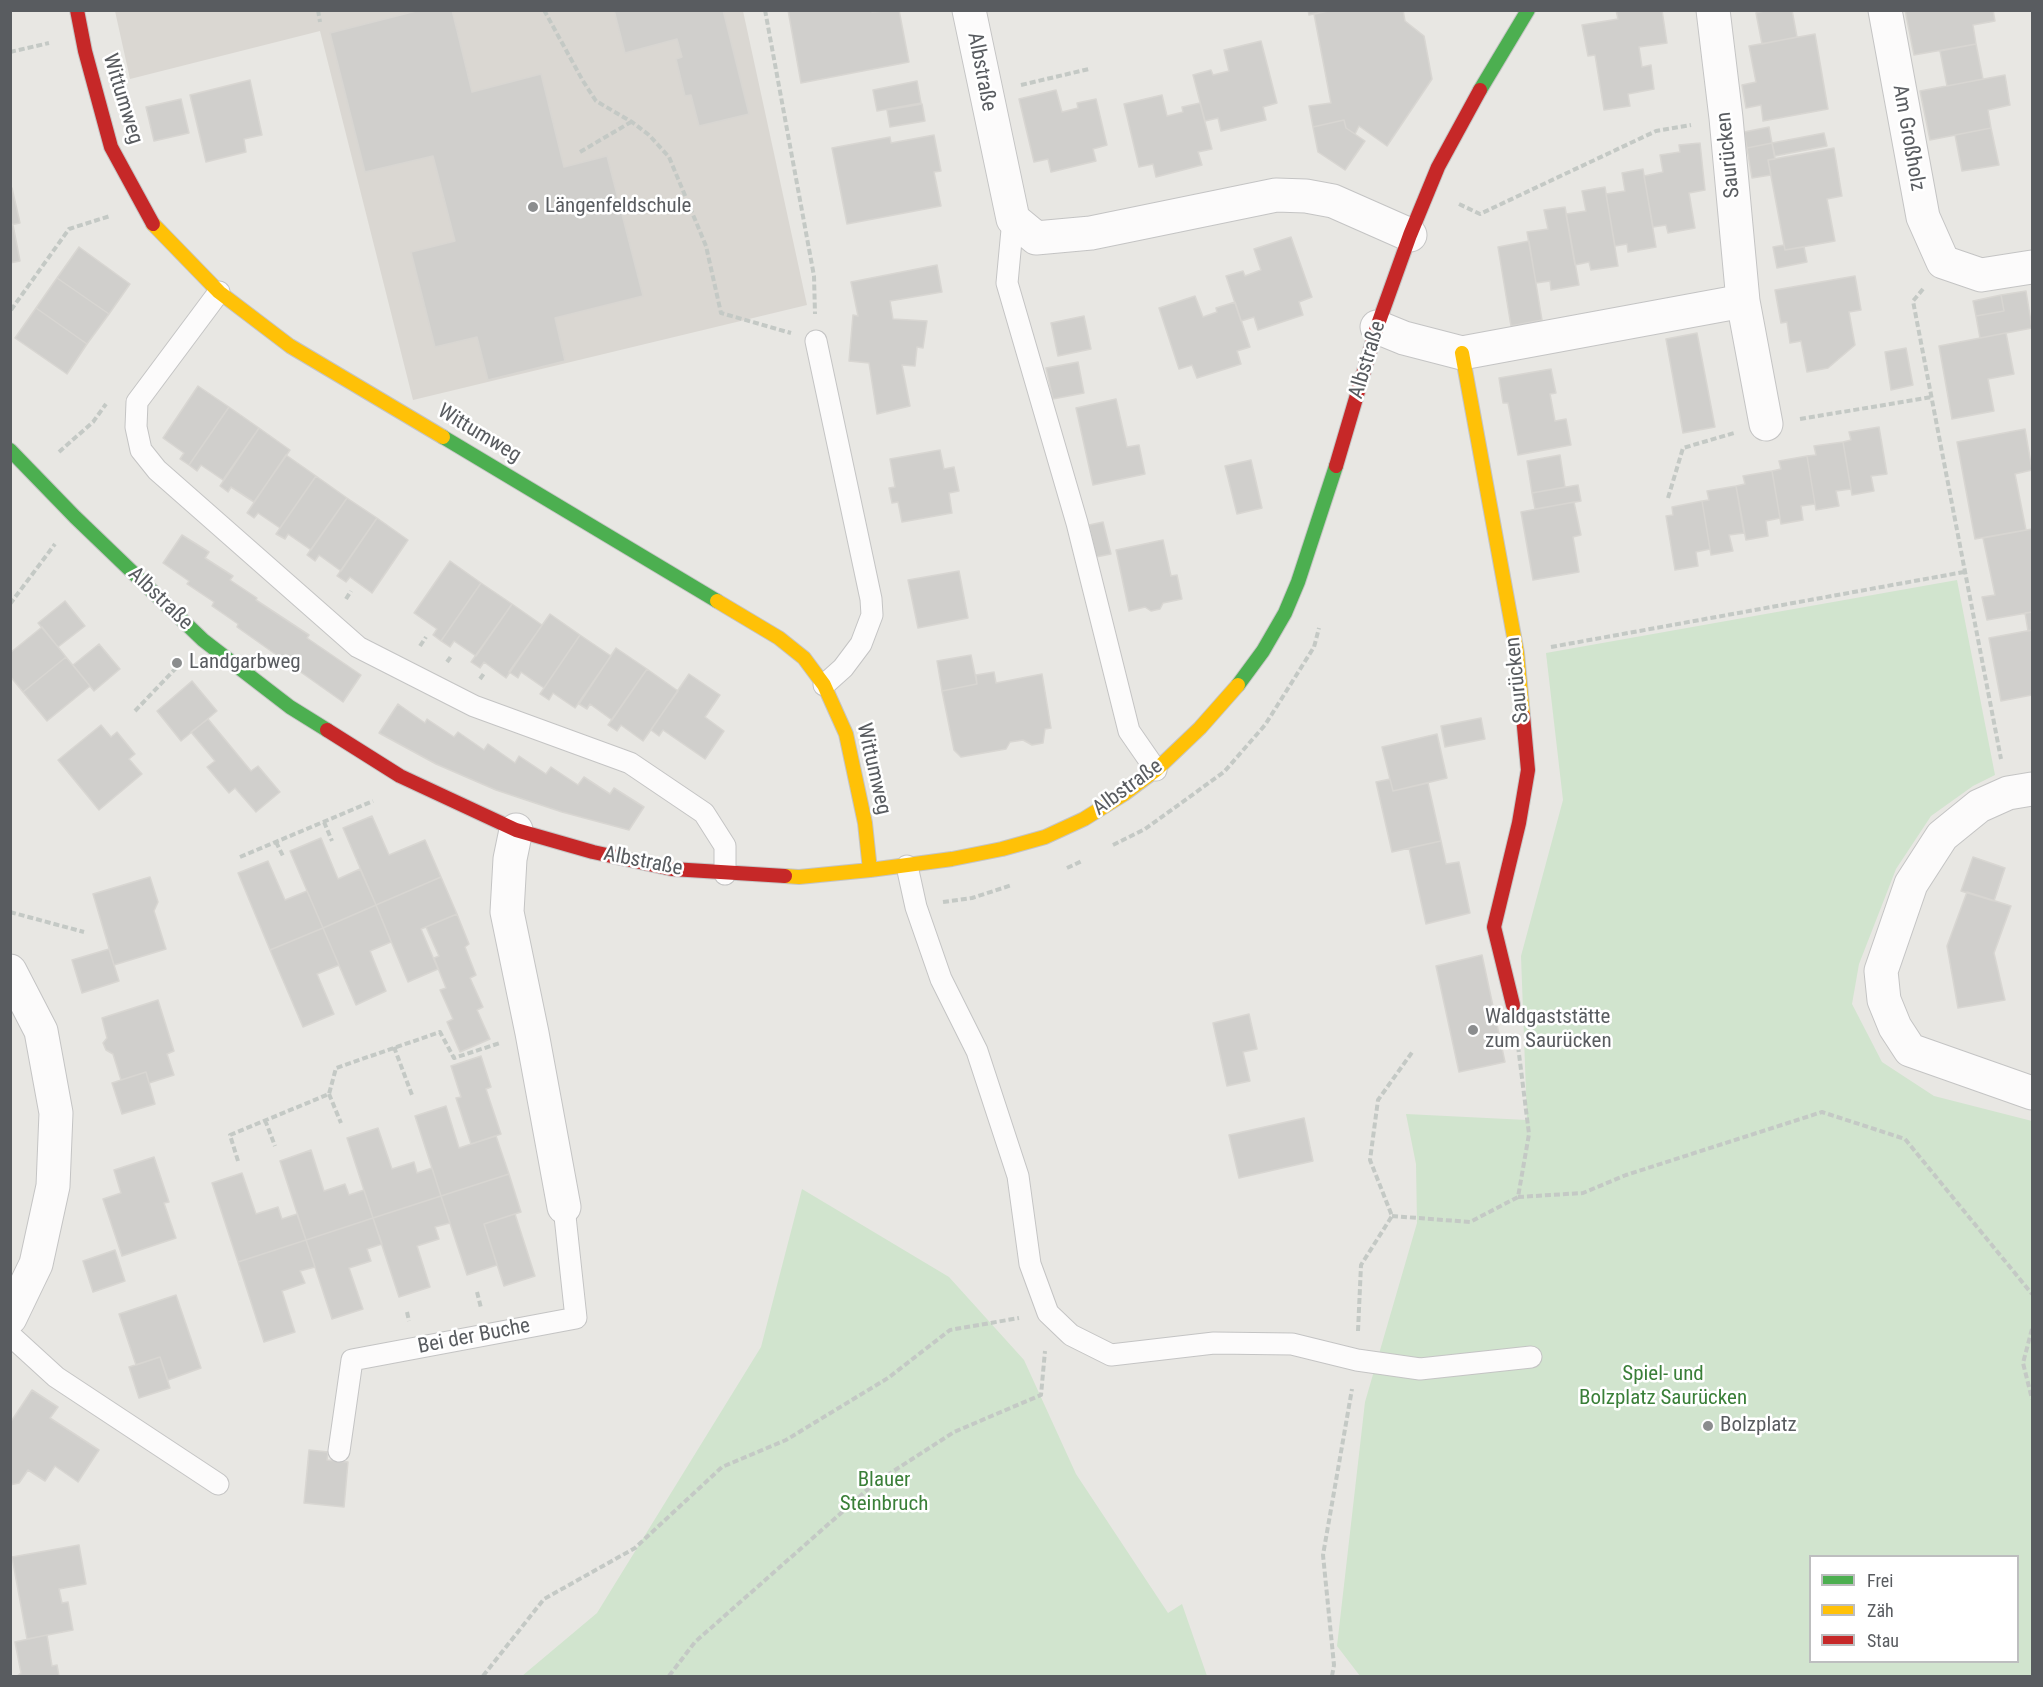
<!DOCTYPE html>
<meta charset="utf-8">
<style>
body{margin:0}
#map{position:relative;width:2043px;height:1687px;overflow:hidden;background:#e8e7e3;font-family:"Roboto Condensed",sans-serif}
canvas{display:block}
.frame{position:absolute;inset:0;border:12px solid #595c60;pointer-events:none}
.legend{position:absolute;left:1809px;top:1555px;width:210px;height:108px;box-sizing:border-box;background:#fff;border:2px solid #bdbebf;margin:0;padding:8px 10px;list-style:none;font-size:18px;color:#595c60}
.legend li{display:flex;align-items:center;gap:12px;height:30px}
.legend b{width:30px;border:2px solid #bdbebf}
</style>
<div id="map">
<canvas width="2043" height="1687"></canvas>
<div class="frame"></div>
<ul class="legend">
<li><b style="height:8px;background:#4caf50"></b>Frei</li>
<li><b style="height:8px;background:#ffc107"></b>Zäh</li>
<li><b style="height:8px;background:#c62828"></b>Stau</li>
</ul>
</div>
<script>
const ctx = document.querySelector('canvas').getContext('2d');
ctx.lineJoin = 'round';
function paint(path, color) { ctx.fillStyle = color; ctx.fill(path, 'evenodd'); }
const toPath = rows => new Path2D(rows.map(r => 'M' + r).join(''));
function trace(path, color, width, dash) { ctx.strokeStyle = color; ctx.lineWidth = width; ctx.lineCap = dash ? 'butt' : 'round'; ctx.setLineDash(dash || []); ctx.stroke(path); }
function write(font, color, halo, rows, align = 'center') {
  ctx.font = font + ' "Roboto Condensed",sans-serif'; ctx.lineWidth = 5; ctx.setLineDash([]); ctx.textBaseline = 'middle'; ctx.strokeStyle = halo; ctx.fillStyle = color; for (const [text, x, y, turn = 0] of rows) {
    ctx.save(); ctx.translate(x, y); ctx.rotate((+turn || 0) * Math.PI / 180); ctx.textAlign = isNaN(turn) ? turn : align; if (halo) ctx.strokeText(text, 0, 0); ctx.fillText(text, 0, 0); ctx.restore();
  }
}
const education = toPath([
 [115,11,743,11,807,305,413,400,320,31,130,79]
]);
const green = toPath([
 [1957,580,1995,775,1973,786,1931,816,1896,869,1859,964,1852,1004,1882,1062,1934,1096,2032,1121,2032,1676,1360,1676,1337,1646,1365,1402,1417,1223,1416,1164,1406,1114,1527,1120,1521,956,1563,800,1546,653],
 [1810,1556,2018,1556,2018,1662,1810,1662],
 [802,1189,949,1277,1024,1360,1076,1474,1168,1613,1182,1604,1207,1676,522,1676,597,1613,761,1347]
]);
const building = toPath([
 [420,10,452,10,472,92,541,74,564,167,607,156,643,296,555,318,565,361,488,380,477,337,435,347,411,252,455,241,433,156,365,172,330,33,420,10],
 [614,10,723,10,749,114,699,126,691,95,685,96,676,59,682,57,677,39,625,53,614,10],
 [788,10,872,10,872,12,899,10,909,62,801,83,788,10],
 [1308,10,1333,10,1309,15,1308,10],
 [1333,10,1403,10,1405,21,1424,36,1432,79,1387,146,1359,126,1355,134,1346,128,1344,120,1313,127,1309,106,1331,103,1314,14,1333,10],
 [1616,10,1662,10,1667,43,1639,47,1642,67,1651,65,1654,89,1628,94,1630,106,1604,110,1595,55,1588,56,1582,25,1618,19,1616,10],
 [1768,10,1792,10,1797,37,1762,44,1756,13,1768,10],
 [1905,10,1993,10,1995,21,1973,25,1976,44,1914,55,1905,10],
 [1815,34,1828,109,1763,121,1761,105,1746,108,1742,85,1756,82,1749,46,1815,34],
 [1261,41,1277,103,1263,107,1266,120,1221,131,1218,118,1205,121,1193,75,1211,70,1213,75,1229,71,1224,50,1261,41],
 [1976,44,1983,79,1947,86,1940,51,1976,44],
 [2005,75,2010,105,1988,110,1991,128,1930,140,1920,91,2005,75],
 [250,80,262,135,244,139,246,152,206,162,190,95,250,80],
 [917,81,921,103,877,111,873,90,917,81],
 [1056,90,1062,112,1078,108,1077,103,1096,99,1107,145,1093,149,1096,161,1051,172,1048,159,1034,162,1019,99,1056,90],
 [1162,95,1167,116,1183,112,1182,107,1200,103,1212,149,1198,152,1202,165,1156,177,1153,164,1139,167,1124,104,1162,95],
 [181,99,189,133,154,141,146,107,181,99],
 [922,104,925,121,890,127,887,110,922,104],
 [1344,120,1346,128,1365,141,1345,170,1318,152,1313,127,1344,120],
 [1769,127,1772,143,1747,148,1744,132,1769,127],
 [1991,128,1999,165,1962,171,1955,135,1991,128],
 [1824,133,1827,146,1775,156,1772,143,1824,133],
 [934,135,941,171,934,172,941,206,847,224,832,148,890,137,891,143,934,135],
 [1700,143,1705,190,1689,193,1695,228,1668,233,1666,225,1653,227,1644,176,1663,172,1660,155,1680,152,1679,145,1700,143],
 [1772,143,1775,159,1768,160,1771,175,1752,178,1747,148,1772,143],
 [1834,148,1842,196,1827,199,1835,241,1785,250,1768,160,1834,148],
 [1643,169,1656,247,1628,252,1627,244,1615,246,1606,194,1625,191,1622,173,1643,169],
 [1605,187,1618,266,1591,270,1589,262,1575,265,1566,214,1586,211,1582,191,1605,187],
 [10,188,12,188,20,223,10,225,10,188],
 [1565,207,1579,285,1551,290,1550,281,1536,283,1527,232,1548,229,1544,210,1565,207],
 [10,225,13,225,20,261,10,263,10,225],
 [1291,237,1312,297,1299,302,1303,315,1258,330,1254,317,1241,321,1226,276,1243,271,1245,276,1261,270,1254,249,1291,237],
 [1529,241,1542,320,1511,326,1498,247,1529,241],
 [1784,245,1785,250,1804,247,1807,262,1777,268,1773,247,1784,245],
 [79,247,130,284,109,314,57,278,79,247],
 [937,265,942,292,890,301,893,319,927,321,923,348,917,347,915,366,902,365,910,406,877,414,869,363,849,361,853,315,858,316,851,282,937,265],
 [1855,276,1861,310,1849,312,1855,345,1828,368,1807,372,1801,341,1790,343,1787,322,1781,323,1775,290,1855,276],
 [57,278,109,314,87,344,36,308,57,278],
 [2026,291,2032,328,1980,338,1976,316,2004,311,2001,295,2026,291],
 [2001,295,2004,311,1976,316,1973,301,2001,295],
 [1195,296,1203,317,1217,312,1216,308,1235,302,1250,347,1237,351,1241,364,1197,378,1192,365,1179,369,1159,308,1195,296],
 [36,308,87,344,67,374,15,338,36,308],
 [1084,316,1091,349,1058,356,1051,323,1084,316],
 [1697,333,1715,427,1683,433,1666,339,1697,333],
 [2006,333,2014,374,1988,379,1994,411,1952,419,1939,346,2006,333],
 [1906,348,1913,385,1891,390,1885,352,1906,348],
 [1078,362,1084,393,1053,399,1046,368,1078,362],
 [1551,369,1556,393,1550,394,1555,421,1566,419,1571,445,1518,455,1508,403,1503,403,1499,378,1551,369],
 [198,386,229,407,189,465,180,459,184,453,163,438,198,386],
 [1116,399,1127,447,1139,445,1145,474,1093,485,1076,408,1116,399],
 [229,407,259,428,223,480,201,465,197,471,189,465,229,407],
 [1879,427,1887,474,1871,476,1874,491,1852,495,1843,442,1851,440,1849,432,1879,427],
 [259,428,290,450,254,502,231,487,228,492,220,486,259,428],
 [2025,429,2032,470,2015,474,2026,530,1975,539,1957,442,2025,429],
 [1843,442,1851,489,1836,491,1839,506,1816,510,1807,456,1816,455,1814,446,1843,442],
 [940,450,944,469,954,467,959,491,949,493,952,513,902,522,898,502,892,503,889,488,895,487,890,459,940,450],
 [286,455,316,476,280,528,258,513,254,518,247,513,286,455],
 [1560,455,1565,487,1532,493,1527,461,1560,455],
 [1807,456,1815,504,1801,506,1803,520,1781,524,1772,471,1781,469,1779,461,1807,456],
 [1251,460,1262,508,1237,514,1225,466,1251,460],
 [1772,471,1780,518,1766,521,1768,536,1746,540,1736,486,1745,484,1743,476,1772,471],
 [316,476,347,498,311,550,288,534,285,539,276,534,316,476],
 [1578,485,1581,501,1535,509,1532,493,1578,485],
 [1736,486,1744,533,1729,535,1733,551,1711,555,1702,501,1709,500,1707,491,1736,486],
 [347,498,377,518,341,571,319,555,315,561,307,555,347,498],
 [1702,501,1710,549,1696,552,1698,566,1675,570,1666,516,1673,515,1672,507,1702,501],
 [1574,502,1581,535,1573,537,1579,572,1533,580,1521,512,1574,502],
 [377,518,408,540,372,593,350,577,346,582,337,576,377,518],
 [1103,522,1111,554,1096,557,1089,525,1103,522],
 [2032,529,2032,612,1987,620,1982,597,1995,595,1983,538,2032,529],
 [182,535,209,552,205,558,233,576,230,580,257,598,256,600,309,635,307,638,361,675,343,702,237,627,238,624,212,606,214,602,187,584,189,581,163,563,182,535],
 [1163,540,1171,576,1177,575,1182,599,1163,603,1160,609,1151,611,1145,607,1129,611,1116,550,1163,540],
 [450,561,481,583,441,641,433,635,437,629,414,613,450,561],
 [959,571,968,618,918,628,908,580,959,571],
 [481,583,512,604,476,656,454,641,450,647,441,641,481,583],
 [65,601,85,626,58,647,38,623,65,601],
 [512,604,542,625,506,678,484,662,480,668,471,662,512,604],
 [2032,612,2032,630,2028,631,2025,613,2032,612],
 [550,614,580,635,544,688,521,672,518,678,509,672,550,614],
 [42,627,66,657,23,692,10,676,10,653,42,627],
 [2032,630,2032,695,2001,701,1989,638,2032,630],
 [580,635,611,656,575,708,553,693,549,700,540,694,580,635],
 [99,644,120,669,94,691,73,665,99,644],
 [616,648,647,669,612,720,590,704,587,709,579,704,616,648],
 [971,655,977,684,942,691,937,661,971,655],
 [66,657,90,686,47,721,23,692,66,657],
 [647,669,678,691,643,741,621,725,617,731,608,725,647,669],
 [994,672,996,683,1042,674,1051,728,1045,729,1043,743,1032,745,1023,740,1010,742,1006,749,961,757,954,750,942,691,977,684,976,675,994,672],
 [689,674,720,695,705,717,724,731,705,759,663,730,659,736,651,730,689,674],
 [192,681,217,711,181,741,157,711,192,681],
 [398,704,425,723,427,719,454,737,458,732,484,750,488,744,515,763,519,756,546,774,551,767,578,785,584,777,610,794,614,788,644,807,629,830,562,812,496,790,436,764,379,733,398,704],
 [1481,718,1485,739,1445,747,1441,726,1481,718],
 [208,719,251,771,258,766,280,792,256,812,235,788,229,793,207,767,215,761,191,732,208,719],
 [101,725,111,737,117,732,135,754,129,759,142,774,99,810,58,760,101,725],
 [1437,734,1447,778,1393,791,1382,747,1437,734],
 [1390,779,1393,791,1428,783,1441,841,1392,852,1376,782,1390,779],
 [372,816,389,855,425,840,441,877,376,905,343,828,372,816],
 [321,838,338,879,360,869,376,905,323,928,290,851,321,838],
 [1441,841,1446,864,1459,862,1470,913,1426,924,1409,848,1441,841],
 [1973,857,2005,868,1994,901,1961,891,1973,857],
 [268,861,285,900,307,891,323,928,270,950,238,873,268,861],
 [150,877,158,902,154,911,166,949,114,965,93,894,150,877],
 [441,877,457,914,421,929,438,969,408,982,376,905,441,877],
 [1967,892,2011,906,1994,953,2005,1000,1958,1008,1947,946,1967,892],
 [376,905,391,942,370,951,386,991,356,1005,323,928,376,905],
 [457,914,469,944,465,947,476,975,470,978,483,1007,477,1010,490,1039,460,1052,447,1022,453,1019,440,990,446,988,434,958,439,956,426,927,457,914],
 [323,928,339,965,317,974,334,1014,303,1027,270,950,323,928],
 [109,949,119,981,82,993,72,960,109,949],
 [1482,955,1505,1062,1459,1072,1436,966,1482,955],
 [158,1000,174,1051,167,1054,174,1075,149,1083,146,1072,121,1080,113,1054,106,1050,103,1043,107,1038,102,1018,158,1000],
 [1249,1014,1257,1049,1243,1052,1250,1081,1227,1086,1213,1023,1249,1014],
 [481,1056,491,1087,486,1089,501,1134,471,1144,456,1098,461,1097,451,1066,481,1056],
 [146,1072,155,1104,122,1114,112,1083,146,1072],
 [446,1106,459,1148,496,1136,509,1174,441,1196,415,1116,446,1106],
 [1304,1118,1313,1161,1239,1178,1229,1135,1304,1118],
 [378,1128,392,1169,414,1162,417,1173,432,1168,441,1196,373,1218,347,1138,378,1128],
 [311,1150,324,1191,345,1184,349,1195,364,1190,373,1218,306,1240,280,1161,311,1150],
 [154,1157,169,1202,164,1203,176,1238,122,1256,103,1199,121,1193,114,1170,154,1157],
 [242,1173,256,1214,278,1207,282,1219,297,1214,306,1240,238,1262,212,1183,242,1173],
 [509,1174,521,1212,484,1224,497,1265,467,1275,441,1196,509,1174],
 [441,1196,450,1223,435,1227,439,1239,417,1246,430,1287,399,1297,373,1218,441,1196],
 [515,1214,535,1276,504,1286,484,1224,515,1214],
 [373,1218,382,1244,367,1249,371,1261,349,1268,363,1309,332,1319,306,1240,373,1218],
 [306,1240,315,1267,300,1271,305,1283,282,1291,295,1332,264,1342,238,1262,306,1240],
 [115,1250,125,1281,93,1292,83,1261,115,1250],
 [176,1295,201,1368,168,1380,160,1357,136,1365,119,1314,176,1295],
 [160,1357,170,1388,139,1398,129,1367,160,1357],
 [32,1390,58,1407,50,1418,99,1450,78,1482,55,1466,45,1481,28,1470,19,1483,10,1485,10,1423,32,1390],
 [309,1450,328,1452,327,1460,348,1462,344,1507,304,1503,309,1450],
 [79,1545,86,1584,59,1589,62,1603,68,1602,73,1630,27,1639,12,1557,79,1545],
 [47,1635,52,1666,57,1665,59,1676,17,1676,21,1673,15,1642,47,1635]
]);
const path = toPath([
 [318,10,320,22],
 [544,10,583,81,596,101,632,122,649,135,669,157,706,246,721,313,791,333],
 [765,10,814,276,815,314],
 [10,52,49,43],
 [1021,85,1089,69],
 [580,152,631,122],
 [1459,204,1480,214,1656,131,1691,125],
 [1923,289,1913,301,2001,759],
 [11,310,69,229,110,216],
 [1800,419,1932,397],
 [59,452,93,422,106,404],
 [1668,498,1683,448,1734,433],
 [346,599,351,591],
 [10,604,55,544],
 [420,646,426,637],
 [1551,647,1964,572],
 [447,662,452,655],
 [480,679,485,672],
 [135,711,179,665],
 [324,822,332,841],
 [276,842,284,858],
 [1113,845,1145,829,1224,772,1265,725,1314,647,1319,628],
 [240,857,373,801],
 [1067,868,1082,861],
 [943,902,972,898,1012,885],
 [10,912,84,932],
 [394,1047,412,1095],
 [329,1094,341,1123],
 [265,1120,275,1146],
 [238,1161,230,1135,329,1094,336,1068,440,1032,454,1058,500,1043],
 [1518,1197,1583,1193,1626,1175,1822,1112,1905,1139,2032,1294],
 [1392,1216,1470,1222,1518,1197,1529,1134,1517,1038],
 [477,1292,481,1308],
 [407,1312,409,1321],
 [2032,1329,2023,1363,2032,1399],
 [1358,1331,1361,1265,1392,1216,1370,1160,1378,1100,1413,1051],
 [483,1676,544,1599,635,1548,722,1467,786,1440,888,1378,950,1330,1019,1318],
 [669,1676,695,1642,875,1483,954,1432,1041,1395,1045,1351],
 [1332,1676,1334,1665,1323,1555,1352,1389]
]);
const lane = toPath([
 [1013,219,1007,283,1077,523,1129,731,1156,770],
 [219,292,137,402,136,427,141,450,157,470,358,647,474,706,630,763,704,813,725,846,725,874],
 [816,341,871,599,872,615,861,644,843,668,824,685],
 [907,866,916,907,941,979,977,1051,1018,1176,1030,1264,1048,1313,1071,1335,1111,1355,1214,1343,1292,1344,1357,1360,1420,1369,1531,1357],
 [10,1335,56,1377,218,1484],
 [339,1451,352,1360,576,1318,564,1207]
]);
const street = toPath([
 [969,10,1013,219,1036,238,1091,233,1276,195,1306,196,1333,201,1410,235],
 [1713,10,1726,118,1743,301,1766,424],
 [1885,10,1923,217,1943,262,1981,275,2032,267],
 [1377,327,1404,338,1462,353,1743,301],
 [2032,789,2008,793,1979,806,1942,836,1911,884,1881,971,1884,1000,1895,1027,1910,1050,2032,1093],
 [516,830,510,859,507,912,532,1033,564,1207],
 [10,971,41,1031,56,1113,53,1186,36,1264,10,1318]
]);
const fast = toPath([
 [1480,90,1528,10],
 [443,437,717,601],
 [10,450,75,517,203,640,290,707,327,730],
 [1238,685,1263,651,1285,613,1298,582,1336,466]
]);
const slow = toPath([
 [153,224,219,292,290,346,443,437],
 [1462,353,1517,653,1523,716],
 [717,601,779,638,804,658,824,685,846,734,865,823,870,870],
 [785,876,799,877,870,870,952,859,1002,849,1045,837,1084,819,1124,794,1156,770,1200,728,1238,685]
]);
const jam = toPath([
 [77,10,85,51,111,147,153,224],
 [1336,466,1377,327,1410,235,1438,167,1480,90],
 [327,730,400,776,516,830,593,852,672,869,785,876],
 [1513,1005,1494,927,1519,823,1528,770,1523,716]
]);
const markers = [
 [533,207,6,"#8b8d8e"],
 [177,663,6,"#8b8d8e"],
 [1473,1030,6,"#8b8d8e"],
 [1708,1426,6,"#8b8d8e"]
];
const streetNames = [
 ["Albstraße",981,72,79],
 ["Wittumweg",122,99,73],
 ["Am Großholz",1908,138,80],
 ["Saurücken",1729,155,-96],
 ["Albstraße",1368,360,-73],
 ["Wittumweg",479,434,31],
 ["Albstraße",160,599,44],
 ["Saurücken",1518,680,-96],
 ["Wittumweg",873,769,77],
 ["Albstraße",1128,788,-36],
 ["Albstraße",643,862,11],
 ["Bei der Buche",474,1337,-11]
];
const poiNames = [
 ["Längenfeldschule",545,207],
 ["Landgarbweg",189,663],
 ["Waldgaststätte",1485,1018],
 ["zum Saurücken",1485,1042],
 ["Bolzplatz",1720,1426]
];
const parkNames = [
 ["Spiel- und",1663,1375],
 ["Bolzplatz Saurücken",1663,1399],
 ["Blauer",884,1481],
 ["Steinbruch",884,1505]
];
paint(education, '#dad7d2');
paint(green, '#d1e4ce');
paint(building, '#d0cfcc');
trace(building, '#d8d6d2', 1.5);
trace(lane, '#c4c4c4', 23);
trace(street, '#c4c4c4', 35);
trace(fast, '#c5c5c5', 16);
trace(slow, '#c5c5c5', 16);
trace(jam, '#c5c5c5', 16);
trace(path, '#c4c9c5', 4, [6, 3]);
trace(lane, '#fcfbfb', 21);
trace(street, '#fcfbfb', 33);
trace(fast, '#4caf50', 14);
trace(slow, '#ffc107', 14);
trace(jam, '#c62828', 14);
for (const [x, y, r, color] of markers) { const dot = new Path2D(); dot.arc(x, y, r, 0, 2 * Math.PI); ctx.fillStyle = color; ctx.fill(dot); trace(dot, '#fff', 2); }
write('21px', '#595c60', '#fff', streetNames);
write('21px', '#595c60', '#fff', poiNames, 'left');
write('21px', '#3a7f38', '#fff', parkNames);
</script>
